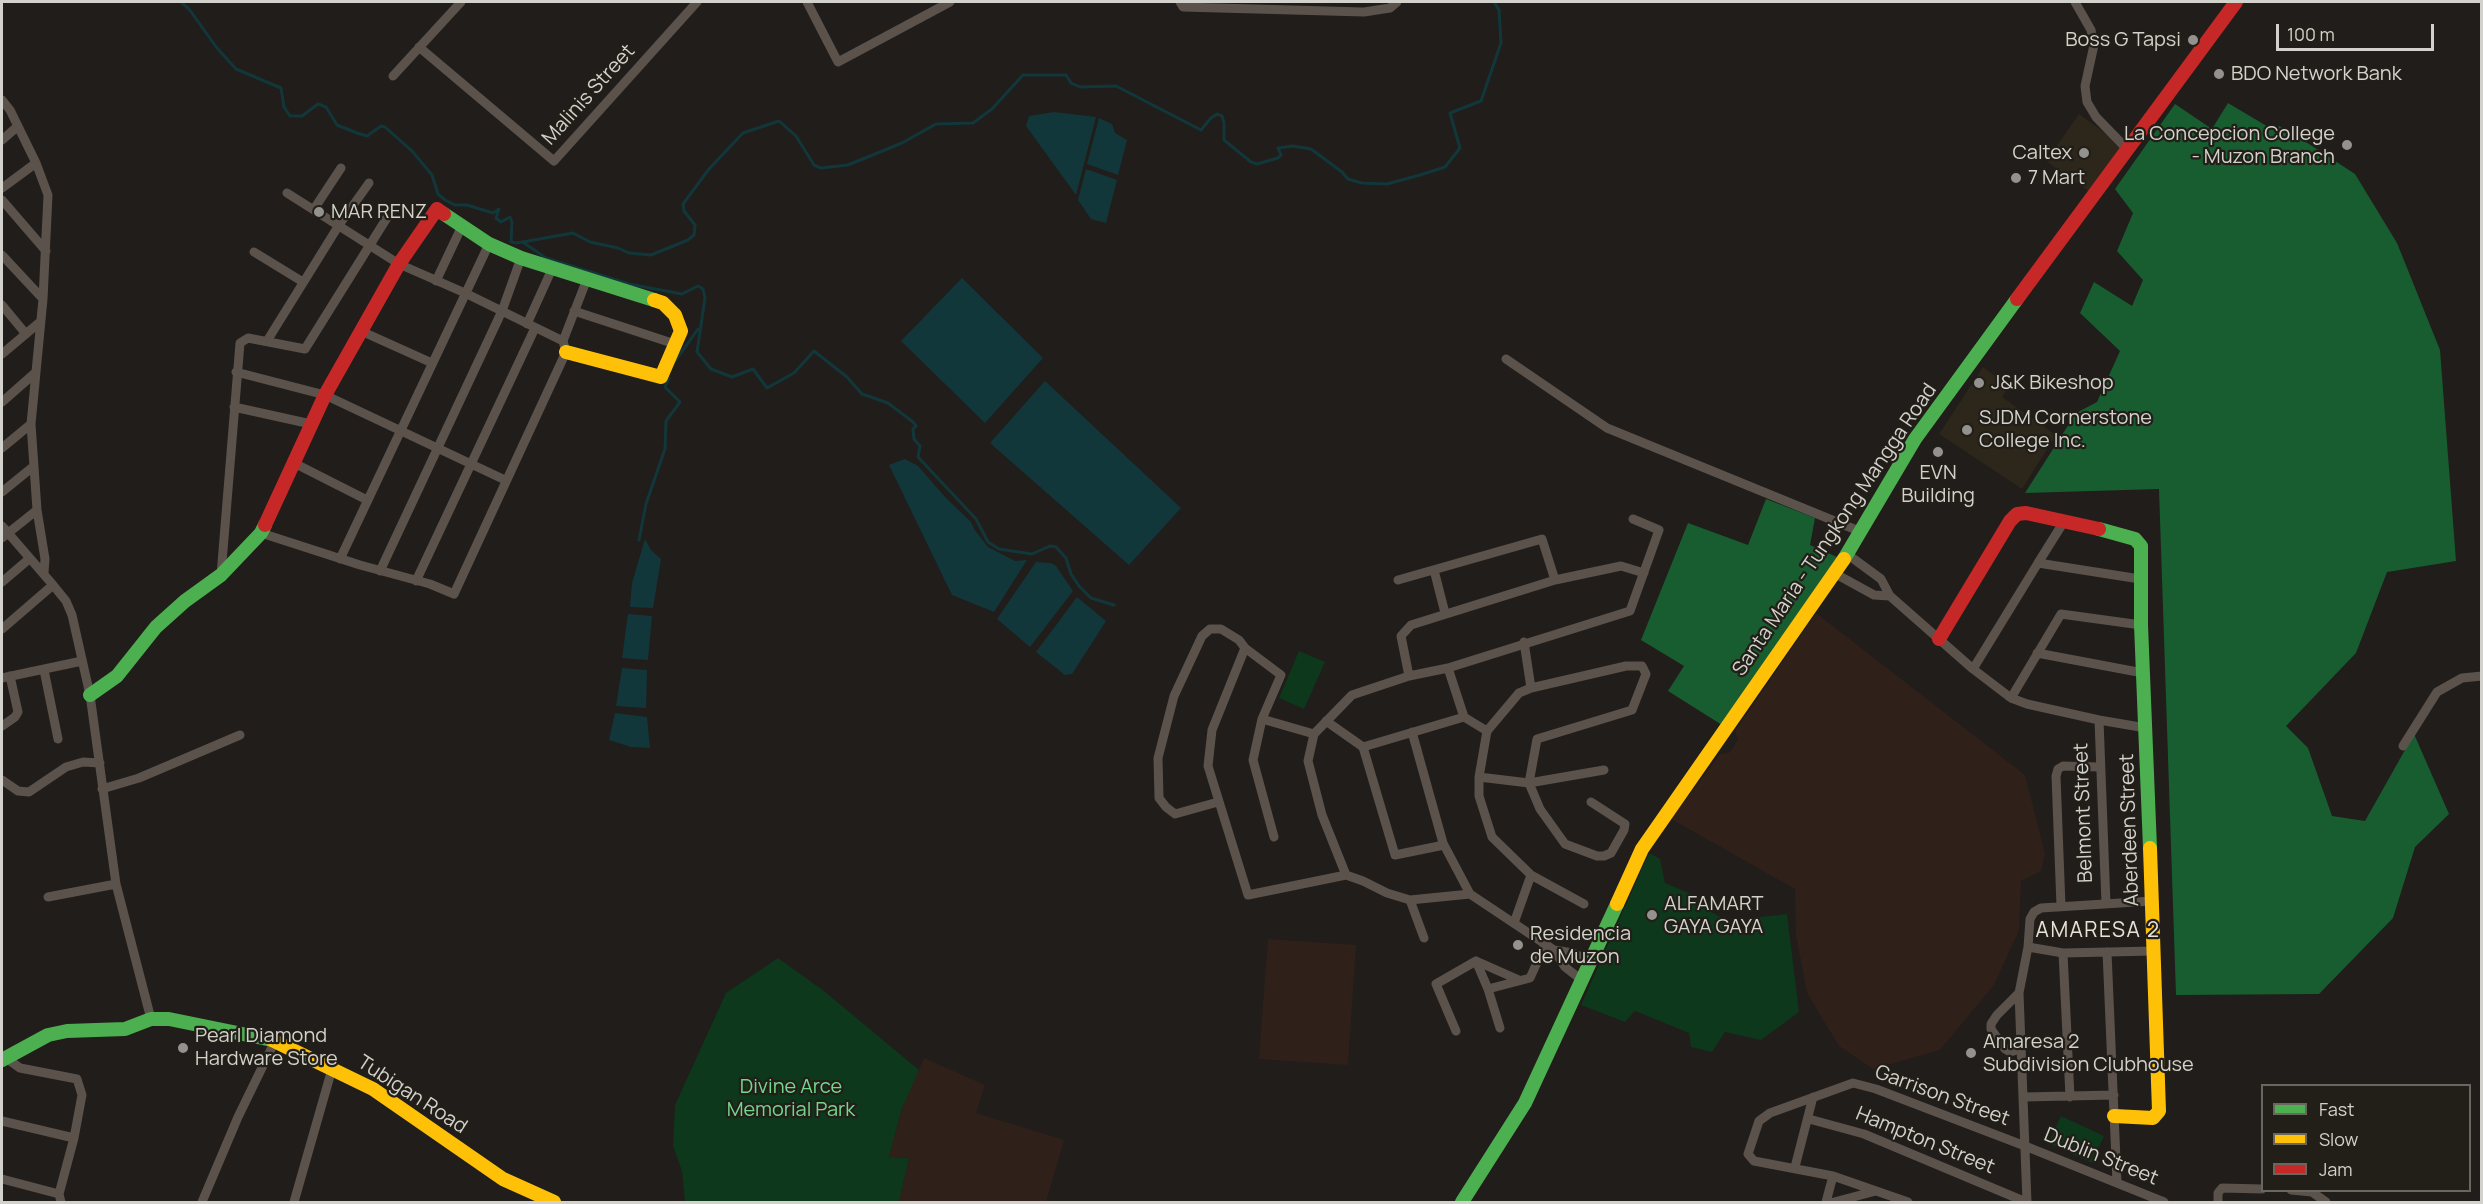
<!DOCTYPE html>
<style>
body{margin:0}
#map{position:relative;width:2483px;height:1204px;overflow:hidden;background:#201d1a;font-family:Manrope,sans-serif}
canvas{display:block}
.frame{position:absolute;inset:0;border:3px solid #d3d1cc;pointer-events:none}
.legend{position:absolute;left:2261px;top:1084px;width:210px;height:108px;box-sizing:border-box;background:#221e18;border:2px solid #696660;margin:0;padding:8px 10px;list-style:none;font-size:18px;color:#d3d1cc}
.legend li{display:flex;align-items:center;gap:12px;height:30px}
.legend b{width:30px;border:2px solid #696660}
.scale{position:absolute;left:2276px;top:24px;width:158px;height:27px;box-sizing:border-box;border:3px solid #d3d1cc;border-top:0;padding-left:8px;font-size:18px;line-height:21px;white-space:nowrap;color:#d3d1cc;-webkit-text-stroke:4px #221e18;paint-order:stroke}
</style>
<div id="map">
<canvas width="2483" height="1204"></canvas>
<div class="frame"></div>
<ul class="legend">
<li><b style="height:8px;background:#4caf50"></b>Fast</li>
<li><b style="height:8px;background:#ffc107"></b>Slow</li>
<li><b style="height:8px;background:#c62828"></b>Jam</li>
</ul>
<div class="scale">100 m</div>
</div>
<script>
const ctx = document.querySelector('canvas').getContext('2d');
ctx.lineJoin = 'round';
function paint(path, color) { ctx.fillStyle = color; ctx.fill(path, 'evenodd'); }
const toPath = rows => new Path2D(rows.map(r => 'M' + r).join(''));
function trace(path, color, width, dash) { ctx.strokeStyle = color; ctx.lineWidth = width; ctx.lineCap = dash ? 'butt' : 'round'; ctx.setLineDash(dash || []); ctx.stroke(path); }
function write(font, color, halo, rows, align = 'center') {
  ctx.font = font + ' Manrope,sans-serif'; ctx.lineWidth = 4.5; ctx.setLineDash([]); ctx.textBaseline = 'middle'; ctx.strokeStyle = halo; ctx.fillStyle = color; for (const [text, x, y, turn = 0] of rows) {
    ctx.save(); ctx.translate(x, y); ctx.rotate((+turn || 0) * Math.PI / 180); ctx.textAlign = isNaN(turn) ? turn : align; if (halo) ctx.strokeText(text, 0, 0); ctx.fillText(text, 0, 0); ctx.restore();
  }
}
const built = toPath([
 [2079,114,2122,145,2090,192,2046,161],
 [1983,367,2009,386,2002,397,2056,435,2022,489,1939,434]
]);
const industrial = toPath([
 [1816,613,2025,775,2045,854,2041,871,2021,881,2019,930,1994,985,1940,1050,1873,1069,1839,1046,1807,993,1796,935,1795,889,1671,819,1720,754,1729,753,1738,740,1735,731],
 [1268,939,1356,945,1348,1065,1259,1059],
 [924,1058,985,1085,976,1113,1064,1140,1046,1202,899,1202,909,1158,889,1157,901,1111]
]);
const green = toPath([
 [1299,651,1325,662,1304,709,1279,698],
 [1649,853,1660,859,1665,883,1698,897,1708,910,1746,932,1760,917,1787,914,1799,1012,1761,1040,1725,1032,1712,1052,1691,1047,1689,1033,1635,1011,1625,1022,1581,1005],
 [778,958,824,991,919,1070,901,1111,889,1157,909,1158,899,1202,685,1202,682,1171,673,1146,675,1105,726,993],
 [2061,1116,2104,1136,2092,1163,2048,1143]
]);
const forest = toPath([
 [2228,103,2275,131,2279,126,2286,129,2355,174,2397,243,2440,350,2456,561,2387,572,2356,653,2286,726,2308,748,2332,816,2365,821,2414,734,2449,814,2415,847,2393,918,2319,994,2176,995,2159,489,2025,493,2076,413,2097,402,2120,351,2080,313,2094,282,2132,306,2143,280,2117,251,2133,213,2115,189,2175,104,2212,129],
 [1766,499,1815,518,1810,545,1837,557,1722,725,1668,691,1684,666,1641,640,1688,523,1748,545]
]);
const water = toPath([
 [1054,112,1096,117,1076,195,1026,126,1029,116],
 [1099,118,1112,124,1115,133,1127,140,1118,175,1087,164],
 [1086,169,1117,180,1106,223,1091,219,1078,200],
 [962,278,1043,358,985,423,901,341],
 [1045,381,1181,508,1129,565,990,443],
 [905,459,918,466,947,499,971,522,974,529,988,547,1015,561,1027,560,994,612,952,595,889,465],
 [645,539,651,550,661,559,653,608,630,607,632,583],
 [1036,562,1051,563,1056,566,1073,591,1030,647,997,619],
 [1077,597,1106,621,1072,674,1065,675,1036,652],
 [628,614,652,616,648,660,622,658],
 [622,668,647,670,646,708,616,706],
 [615,713,647,717,650,748,631,747,609,740]
]);
const stream = toPath([
 [181,2,189,9,217,48,236,69,281,88,284,107,290,116,302,116,318,104,326,107,337,125,357,133,367,136,381,126,385,127,412,151,432,175,438,194,445,200,455,205,467,205,493,213,499,209,496,218,501,222,510,217,512,222,511,242,517,243,573,233,590,242,618,248,629,253,651,255,688,240,694,235,695,225,684,211,683,204,709,169,743,133,779,121,796,136,814,165,821,168,848,165,902,143,936,124,973,123,992,109,1023,75,1066,75,1071,83,1080,87,1116,86,1201,130,1211,118,1217,114,1222,116,1224,123,1224,140,1251,162,1257,164,1278,158,1281,155,1278,148,1293,146,1311,149,1342,172,1348,179,1362,183,1387,184,1420,175,1445,167,1460,148,1450,113,1481,101,1501,43,1499,10,1494,2],
 [524,243,546,258,629,284,682,294,698,286,703,289,705,298,697,352,711,369,732,377,753,369,767,388,794,373,814,351,847,377,862,394,888,403,913,422,916,426,913,429,914,439,920,446,918,457,976,519,988,542,999,549,1032,554,1050,546,1056,547,1066,558,1071,574,1079,586,1091,598,1114,605],
 [676,360,698,329],
 [639,540,646,504,665,449,666,421,680,402,665,387,669,378]
]);
const street = toPath([
 [807,2,838,62,950,2],
 [1180,2,1183,7,1364,12,1390,8,1397,2],
 [2075,2,2091,30,2094,45,2085,86,2087,102,2096,117,2127,149],
 [419,47,554,161,697,2],
 [393,76,461,2],
 [2,100,10,110,36,163,48,195,43,299,31,424,37,510,45,559,44,573],
 [2,140,18,126],
 [2,188,36,163],
 [287,193,399,264,465,293,563,341],
 [2,200,46,251],
 [314,209,341,168],
 [254,252,303,282],
 [2,255,43,299],
 [436,281,462,226],
 [2,305,26,334],
 [574,311,675,344],
 [527,324,552,269],
 [361,331,432,363],
 [267,341,339,225,369,183],
 [2,354,40,322],
 [1506,359,1607,428,1859,531],
 [236,372,325,395,505,480],
 [2,402,35,373],
 [234,407,311,424],
 [2,448,31,424],
 [292,462,367,500],
 [2,492,34,466],
 [2,526,53,585,66,601,72,615,90,695,116,884,151,1019],
 [261,533,360,565,430,584,454,594,566,352,563,341,587,279],
 [2,538,37,510],
 [1847,554,1881,579,1890,596,1973,669,2011,698,2027,704,2099,720,2146,728],
 [340,559,489,244],
 [2038,563,2063,523],
 [1434,570,1445,613],
 [380,571,502,311,521,258],
 [1834,573,1874,595,1890,596],
 [221,575,240,343,248,338,305,349,393,208],
 [1398,580,1542,539,1555,580],
 [416,581,535,328],
 [2,582,29,559],
 [2,629,53,585],
 [1524,642,1531,688],
 [1245,648,1212,730,1208,766,1248,895,1346,875,1363,881,1387,893,1410,900,1470,894,1554,950,1573,953,1591,962],
 [2037,653,2143,673],
 [1973,669,2038,563,2140,579],
 [44,670,58,739],
 [1409,676,1401,636,1411,625,1555,580,1621,566,1644,573],
 [2,678,82,661],
 [2011,698,2061,614,2141,625],
 [1464,717,1487,731],
 [1262,719,1314,734],
 [2099,720,2106,904],
 [1326,721,1363,747,1464,717,1448,668],
 [2,726,15,717,18,712,10,676],
 [1412,732,1443,843,1470,894],
 [2403,746,2437,692,2462,678,2482,676],
 [1363,747,1395,855,1444,845],
 [1479,777,1529,783,1604,770],
 [2,780,18,791,29,792,66,767,83,762,100,763],
 [102,789,139,778,240,735],
 [1218,802,1175,814,1166,807,1159,798,1158,758,1174,696,1202,636,1210,629,1221,629,1239,640,1245,648,1281,675,1262,719,1253,760,1274,837],
 [1346,875,1322,815,1308,761,1314,734,1352,695,1409,676,1448,668,1630,611,1659,530,1633,519],
 [48,897,116,884],
 [1410,900,1424,938],
 [1584,904,1531,875,1492,837,1479,796,1479,777,1487,731,1519,693,1531,688,1626,666,1642,666,1646,674,1632,710,1537,739,1529,783,1540,809,1565,844,1597,856,1604,856,1611,853,1624,830,1625,824,1591,802],
 [2061,906,2056,776,2058,769,2063,766,2099,767],
 [1514,923,1531,875],
 [2028,947,2063,953,2154,951],
 [1554,950,1565,967,1583,981],
 [2107,952,2117,1183],
 [2063,953,2070,1097],
 [1476,961,1488,989,1500,1028],
 [1488,989,1530,978,1545,945],
 [2019,993,1997,1015,1991,1024,1991,1029,2005,1049,2010,1052,2021,1049],
 [1456,1031,1436,984,1476,961,1519,980],
 [6,1058,20,1068,77,1079,82,1095,74,1138,59,1194,61,1202],
 [2024,1097,2114,1095],
 [1809,1119,1864,1134,2026,1202],
 [2,1121,74,1138],
 [1795,1167,1813,1097],
 [2,1179,59,1194],
 [2291,1190,2312,1192,2326,1202],
 [202,1202,238,1117,275,1041],
 [294,1202,332,1069],
 [1826,1202,1833,1176],
 [1834,1202,1876,1191],
 [1908,1202,1833,1176,1754,1161,1748,1154,1759,1121,1770,1113,1853,1083,1876,1089,2025,1146,2164,1202],
 [2027,1202,2019,993,2028,947,2030,919,2034,912,2041,908,2152,901],
 [2218,1202,2218,1193,2222,1188,2262,1189]
]);
const fast = toPath([
 [444,214,489,244,521,258,654,300],
 [2099,529,2135,539,2141,546,2141,625,2150,848],
 [1844,559,1915,439,2017,299],
 [90,695,117,676,156,627,185,601,221,575,261,533,265,525],
 [2,1060,48,1035,67,1031,125,1029,151,1019,169,1019,272,1040],
 [1462,1202,1525,1103,1617,904]
]);
const slow = toPath([
 [566,352,661,377,681,331,675,315,663,303,654,300],
 [1617,904,1642,849,1844,559],
 [272,1040,373,1089,503,1179,554,1202],
 [2114,1116,2153,1118,2159,1111,2150,848]
]);
const jam = toPath([
 [2017,299,2236,2],
 [265,525,325,395,399,264,437,209,444,214],
 [1939,639,2010,521,2017,514,2026,513,2099,529]
]);
const markers = [
 [2193,40,6,"#94928e"],
 [2219,74,6,"#94928e"],
 [2347,145,6,"#94928e"],
 [2084,153,6,"#94928e"],
 [2016,178,6,"#94928e"],
 [319,212,6,"#94928e"],
 [1979,383,6,"#94928e"],
 [1967,430,6,"#94928e"],
 [1938,452,6,"#94928e"],
 [1652,915,6,"#94928e"],
 [1518,945,6,"#94928e"],
 [183,1048,6,"#94928e"],
 [1971,1053,6,"#94928e"]
];
const poiNames = [
 ["Boss G Tapsi",2181,40,"right"],
 ["BDO Network Bank",2231,74],
 ["La Concepcion College",2335,134,"right"],
 ["- Muzon Branch",2335,157,"right"],
 ["Caltex",2072,153,"right"],
 ["7 Mart",2028,178],
 ["MAR RENZ",331,212],
 ["J&K Bikeshop",1991,383],
 ["SJDM Cornerstone",1979,418],
 ["College Inc.",1979,441],
 ["EVN",1938,473,"center"],
 ["Building",1938,496,"center"],
 ["ALFAMART",1664,904],
 ["GAYA GAYA",1664,927],
 ["Residencia",1530,934],
 ["de Muzon",1530,957],
 ["Pearl Diamond",195,1036],
 ["Hardware Store",195,1059],
 ["Amaresa 2",1983,1042],
 ["Subdivision Clubhouse",1983,1065]
];
const streetNames = [
 ["Malinis Street",589,95,-48],
 ["Santa Maria - Tungkong Mangga Road",1835,530,-56],
 ["Belmont Street",2084,813,-92],
 ["Aberdeen Street",2130,830,-92],
 ["Tubigan Road",412,1095,33],
 ["Garrison Street",1942,1096,20],
 ["Hampton Street",1925,1141,22],
 ["Dublin Street",2101,1157,22]
];
const parkNames = [
 ["Divine Arce",791,1087],
 ["Memorial Park",791,1110]
];
const neighbourhoodNames = [
 ["AMARESA 2",2098,931]
];
paint(built, '#2c261b');
paint(industrial, '#30201a');
paint(green, '#0d381c');
paint(forest, '#185d30');
paint(water, '#12373b');
trace(stream, '#12373b', 3);
trace(street, '#5a524b', 9);
trace(fast, '#4caf50', 14);
trace(slow, '#ffc107', 14);
trace(jam, '#c62828', 14);
for (const [x, y, r, color] of markers) { const dot = new Path2D(); dot.arc(x, y, r, 0, 2 * Math.PI); ctx.fillStyle = color; ctx.fill(dot); trace(dot, '#221e18', 2); }
write('20px', '#d3d1cc', '#221e18', poiNames, 'left');
write('20px', '#d3d1cc', '#221e18', streetNames);
write('20px', '#73d78d', '#221e18', parkNames);
ctx.letterSpacing = '1.5px';
write('21px', '#e8e3da', '#221e18', neighbourhoodNames);
ctx.letterSpacing = '0px';
</script>
